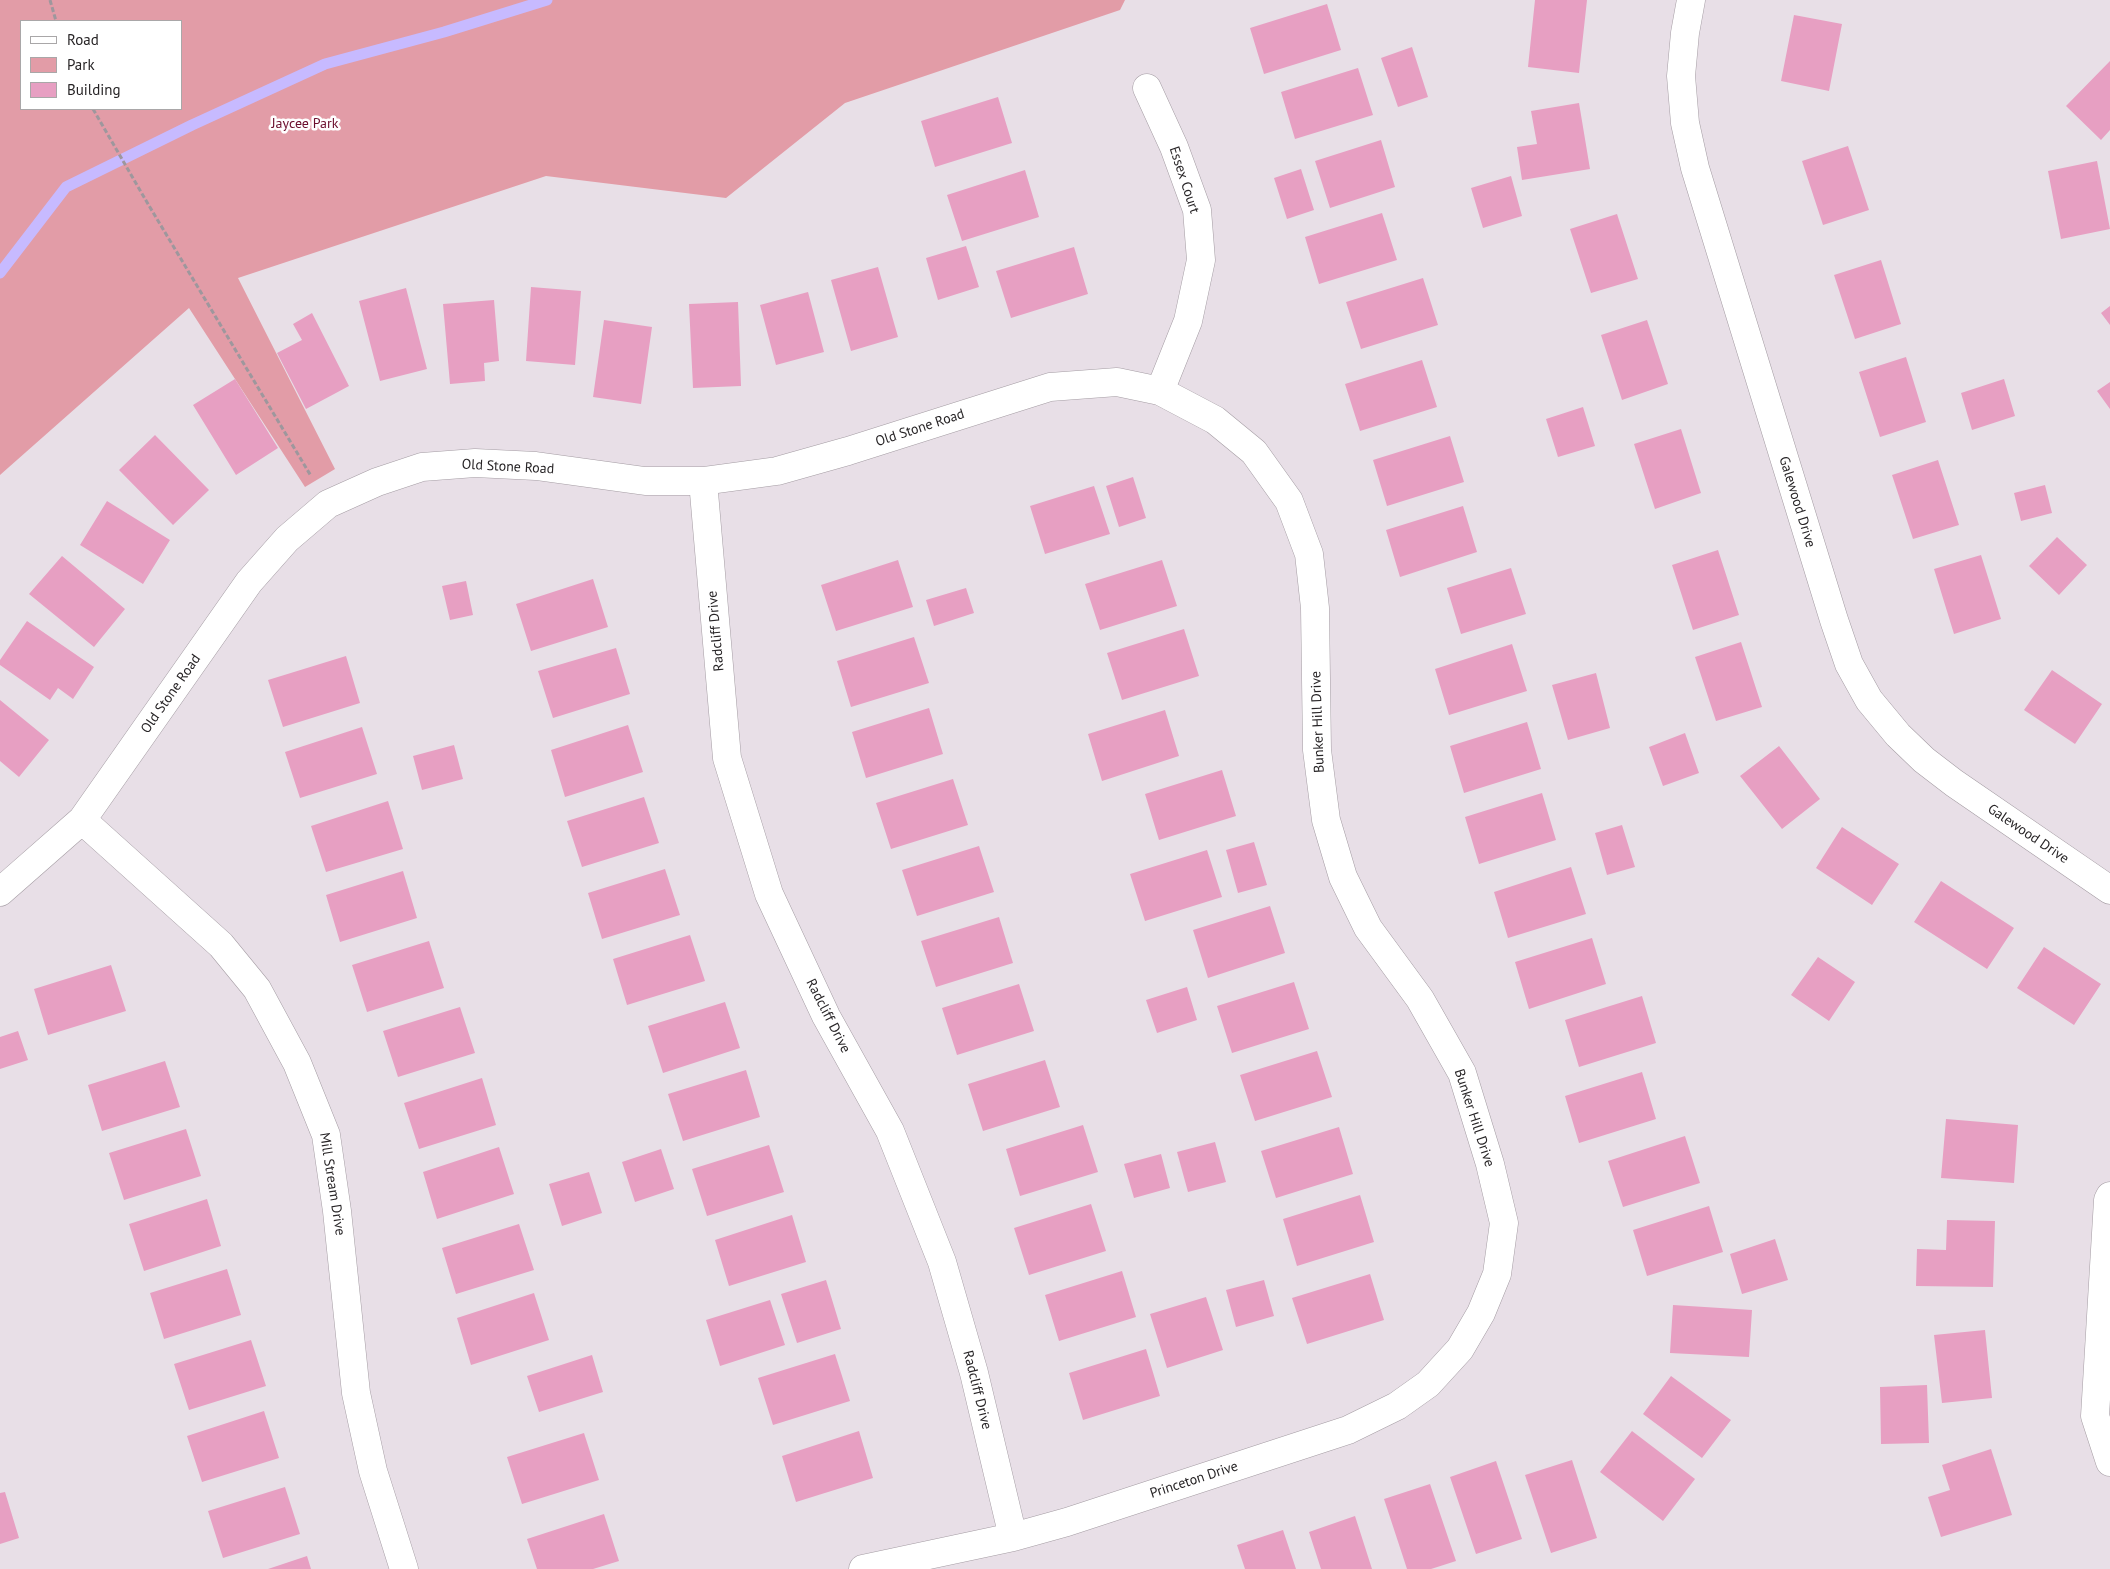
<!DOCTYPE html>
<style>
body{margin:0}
#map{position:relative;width:2110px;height:1569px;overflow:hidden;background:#e8dfe7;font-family:"PT Sans",sans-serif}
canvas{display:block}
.legend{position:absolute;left:20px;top:20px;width:162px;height:90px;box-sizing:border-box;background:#fff;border:1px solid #a9a7a8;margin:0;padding:6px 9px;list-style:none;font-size:15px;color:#272426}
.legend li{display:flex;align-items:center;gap:10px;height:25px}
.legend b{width:25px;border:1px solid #a9a7a8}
</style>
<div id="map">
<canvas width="2110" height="1569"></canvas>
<ul class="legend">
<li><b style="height:6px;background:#fff"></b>Road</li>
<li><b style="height:14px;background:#e29ca7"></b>Park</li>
<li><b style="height:14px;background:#e79fc2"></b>Building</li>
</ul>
</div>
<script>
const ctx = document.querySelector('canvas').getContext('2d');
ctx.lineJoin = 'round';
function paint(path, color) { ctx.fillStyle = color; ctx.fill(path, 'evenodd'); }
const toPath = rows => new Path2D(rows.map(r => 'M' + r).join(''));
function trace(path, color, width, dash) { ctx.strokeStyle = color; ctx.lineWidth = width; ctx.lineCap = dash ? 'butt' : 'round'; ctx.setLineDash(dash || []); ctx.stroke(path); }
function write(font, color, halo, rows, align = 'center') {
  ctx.font = font + ' "PT Sans",sans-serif'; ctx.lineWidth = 5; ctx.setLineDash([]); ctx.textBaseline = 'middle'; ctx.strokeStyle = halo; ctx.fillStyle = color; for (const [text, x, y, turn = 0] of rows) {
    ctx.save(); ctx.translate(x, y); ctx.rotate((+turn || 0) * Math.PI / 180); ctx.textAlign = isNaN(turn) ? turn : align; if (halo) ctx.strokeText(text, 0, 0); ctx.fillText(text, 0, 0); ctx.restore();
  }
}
const green = toPath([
 [0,0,1125,0,1120,10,845,103,726,198,546,176,238,278,335,469,305,487,189,308,0,475],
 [21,21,181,21,181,109,21,109]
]);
const stream = toPath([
 [0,273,66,187,192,125,325,64,444,32,547,0]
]);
const building = toPath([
 [1535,0,1587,0,1579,73,1528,67],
 [1327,4,1341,50,1264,74,1250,28],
 [1794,15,1842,24,1829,91,1781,81],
 [1412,47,1428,97,1398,107,1381,58],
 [2110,61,2110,130,2101,140,2066,106],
 [1358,68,1373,115,1295,139,1281,92],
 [998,97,1012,143,935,167,921,121],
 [1579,103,1590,169,1522,180,1517,147,1537,144,1531,111],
 [1381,140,1395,187,1330,208,1315,161],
 [1848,146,1869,210,1823,225,1802,161],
 [2097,161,2110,229,2061,239,2048,171],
 [1301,169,1314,210,1287,219,1274,178],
 [1025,170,1039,217,962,241,947,195],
 [1511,176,1522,216,1483,228,1471,188],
 [1382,213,1397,260,1319,284,1305,237],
 [1617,214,1638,279,1591,293,1570,229],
 [966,246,979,287,938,300,926,258],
 [1074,247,1088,294,1011,318,996,271],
 [1881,260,1901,324,1855,339,1834,275],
 [878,267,898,337,851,351,831,280],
 [1423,278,1438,325,1361,349,1346,302],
 [531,287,581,291,575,365,526,361],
 [406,288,427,369,380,381,359,301],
 [808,292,824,352,776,365,760,305],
 [494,300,499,361,484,363,485,381,450,384,443,304],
 [738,302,741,386,693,388,689,304],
 [2110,306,2110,325,2101,313],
 [312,313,349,386,306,409,277,353,302,340,293,324],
 [604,320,652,327,641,404,593,397],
 [1647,320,1668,384,1622,400,1601,335],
 [1906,357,1926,422,1880,437,1859,372],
 [1422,360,1437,407,1360,431,1345,384],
 [235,379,278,448,236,475,193,405],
 [2004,379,2015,416,1972,430,1961,393],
 [2110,382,2110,409,2097,391],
 [1583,407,1595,446,1558,457,1546,419],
 [1681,429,1701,493,1655,509,1634,444],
 [155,435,209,490,173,525,119,470],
 [1450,436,1464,482,1387,506,1373,460],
 [1938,460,1959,525,1913,539,1892,475],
 [1133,477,1146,518,1119,527,1106,486],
 [2045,485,2052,513,2021,521,2014,493],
 [1094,486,1110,534,1045,554,1030,506],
 [107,501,170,540,143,584,80,545],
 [1463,506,1477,552,1400,577,1386,530],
 [2057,537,2087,565,2059,595,2029,566],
 [1718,550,1739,615,1693,630,1672,565],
 [1981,555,2001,619,1954,634,1934,569],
 [62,556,125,609,94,647,29,594],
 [898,560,913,607,836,631,821,585],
 [1162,560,1177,606,1100,630,1085,584],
 [1511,568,1526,614,1461,634,1447,588],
 [593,579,608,627,531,651,516,604],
 [466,581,473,615,450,620,442,586],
 [966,588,974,613,934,626,926,600],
 [27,621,94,667,73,699,58,688,50,700,0,665,0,660],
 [1184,629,1199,676,1122,700,1107,653],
 [914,637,929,683,851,707,837,661],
 [1741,642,1762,707,1716,721,1695,657],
 [1512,644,1527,691,1449,715,1435,669],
 [616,648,630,694,553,718,538,671],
 [346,656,360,703,283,727,268,680],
 [2052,670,2102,704,2075,744,2024,710],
 [1596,673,1610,728,1568,740,1552,685],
 [0,700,49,740,19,777,0,761],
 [929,708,943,754,866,778,852,732],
 [1165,710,1179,756,1102,781,1088,734],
 [1527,722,1541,769,1464,793,1450,746],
 [628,725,643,772,565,797,551,750],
 [362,727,377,774,300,798,285,752],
 [1685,733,1699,773,1663,786,1649,747],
 [454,745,463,779,422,790,413,756],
 [1779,746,1820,799,1782,829,1740,776],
 [1222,770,1236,816,1159,840,1145,794],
 [953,779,968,825,891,849,876,803],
 [1542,793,1556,840,1479,864,1465,817],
 [644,797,659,843,582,867,567,821],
 [388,801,403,849,326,872,311,826],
 [1622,825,1635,867,1607,875,1595,833],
 [1842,827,1899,864,1872,905,1816,868],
 [1254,842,1267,885,1238,893,1226,850],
 [979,846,994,892,917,916,902,870],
 [1207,850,1222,897,1145,921,1130,874],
 [1571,867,1586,914,1508,938,1494,892],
 [665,869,680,915,602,939,588,893],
 [403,871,417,918,340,942,326,895],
 [1941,881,2014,928,1987,969,1914,922],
 [1270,906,1285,953,1208,978,1193,930],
 [999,917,1013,963,936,987,921,941],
 [690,935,705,981,627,1005,613,959],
 [1592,938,1606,984,1529,1009,1515,962],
 [429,941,444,988,367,1012,352,965],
 [2044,947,2101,984,2074,1025,2017,988],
 [1818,957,1855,982,1829,1021,1791,995],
 [111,965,126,1011,48,1035,34,989],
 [1294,982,1309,1029,1232,1053,1217,1006],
 [1019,984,1034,1031,957,1055,942,1008],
 [1187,987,1197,1020,1157,1033,1146,1000],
 [1642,996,1656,1043,1579,1067,1565,1020],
 [725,1002,740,1048,663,1073,648,1026],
 [460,1007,475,1053,398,1077,383,1031],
 [18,1031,28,1060,0,1069,0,1037],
 [1317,1051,1332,1097,1255,1121,1240,1075],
 [1045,1060,1060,1107,983,1131,968,1084],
 [165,1061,180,1107,102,1131,88,1085],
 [746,1070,760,1117,683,1141,668,1094],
 [1642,1072,1656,1119,1579,1143,1565,1096],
 [482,1078,496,1125,419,1149,404,1103],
 [1946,1119,2018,1125,2014,1183,1941,1178],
 [1083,1125,1098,1172,1020,1196,1006,1149],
 [1339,1127,1353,1174,1276,1198,1261,1151],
 [186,1129,201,1176,124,1200,109,1153],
 [1685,1136,1700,1183,1623,1207,1608,1161],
 [1215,1142,1226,1182,1188,1192,1177,1152],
 [769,1145,784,1192,707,1216,692,1169],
 [499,1147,514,1194,437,1219,423,1172],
 [661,1149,674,1189,635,1202,622,1162],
 [1161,1154,1170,1188,1134,1198,1124,1164],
 [589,1172,602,1213,562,1226,549,1184],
 [1360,1195,1374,1242,1297,1266,1283,1219],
 [207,1199,221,1246,144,1271,129,1224],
 [1091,1204,1106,1251,1029,1275,1014,1228],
 [1709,1206,1723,1252,1647,1276,1633,1230],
 [792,1215,806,1262,729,1286,715,1240],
 [1947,1220,1995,1221,1993,1287,1916,1286,1917,1249,1946,1250],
 [519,1224,534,1270,456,1294,442,1248],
 [1775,1239,1788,1280,1742,1294,1730,1254],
 [227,1269,241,1315,164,1339,150,1293],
 [1122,1271,1136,1317,1059,1341,1045,1295],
 [1370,1274,1384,1320,1307,1344,1292,1298],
 [826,1280,841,1329,797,1343,781,1294],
 [1264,1280,1274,1316,1236,1327,1226,1290],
 [534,1293,549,1340,471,1365,457,1318],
 [1206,1297,1223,1350,1167,1368,1150,1314],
 [770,1300,785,1345,720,1366,706,1320],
 [1673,1305,1752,1310,1749,1357,1670,1353],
 [1985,1330,1992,1398,1942,1403,1934,1335],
 [251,1340,266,1386,189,1410,174,1364],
 [1146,1349,1160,1396,1083,1420,1069,1373],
 [835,1354,850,1401,773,1425,758,1378],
 [592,1355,603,1392,539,1412,527,1376],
 [1671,1376,1731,1420,1702,1458,1643,1414],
 [1927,1385,1929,1443,1881,1444,1880,1387],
 [264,1411,279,1458,202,1482,187,1436],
 [859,1431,873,1478,796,1502,782,1456],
 [1632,1431,1695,1479,1663,1521,1600,1472],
 [584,1433,599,1480,522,1504,507,1457],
 [1991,1449,2012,1515,1941,1537,1928,1497,1950,1490,1942,1465],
 [1572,1460,1597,1538,1551,1553,1525,1475],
 [1496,1461,1522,1539,1476,1554,1450,1477],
 [1430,1484,1456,1561,1431,1569,1407,1569,1384,1499],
 [285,1487,300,1534,223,1558,208,1511],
 [5,1492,19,1538,0,1544,0,1493],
 [604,1514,619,1561,593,1569,537,1569,527,1539],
 [1355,1516,1372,1569,1321,1569,1309,1532],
 [1283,1530,1296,1569,1245,1569,1237,1545],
 [307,1556,311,1569,268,1569]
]);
const path = toPath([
 [50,0,56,21],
 [93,109,148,204,311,476]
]);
const street = toPath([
 [1691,0,1685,33,1681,76,1685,123,1695,168,1834,620,1849,664,1869,700,1898,735,1924,760,1954,783,2110,890],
 [1147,88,1174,147,1197,210,1201,260,1188,321,1160,391],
 [703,481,727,758,769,894,826,1016,890,1131,942,1262,974,1373,1013,1537],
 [82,820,221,945,257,989,297,1063,326,1135,337,1211,356,1393,373,1471,404,1569],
 [0,892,82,820,249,582,287,539,328,504,377,482,422,467,475,463,536,466,645,481,703,481,777,471,848,451,1050,387,1117,382,1160,391,1215,420,1254,452,1289,501,1309,554,1315,608,1317,750,1326,820,1343,877,1368,928,1420,999,1462,1073,1490,1164,1504,1223,1497,1274,1481,1313,1460,1349,1428,1384,1397,1406,1348,1430,1067,1522,1013,1537,863,1569],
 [2110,1196,2108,1200,2095,1416,2110,1462]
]);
const parkNames = [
 ["Jaycee Park",305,124]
];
const streetNames = [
 ["Essex Court",1184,180,72],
 ["Old Stone Road",920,428,-18],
 ["Old Stone Road",508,467,3],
 ["Galewood Drive",1797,502,73],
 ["Radcliff Drive",716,631,-95],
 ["Old Stone Road",171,694,-55],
 ["Bunker Hill Drive",1318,722,-92],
 ["Galewood Drive",2028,834,34],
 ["Radcliff Drive",828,1016,63],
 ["Bunker Hill Drive",1474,1118,72],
 ["Mill Stream Drive",332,1184,81],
 ["Radcliff Drive",977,1390,76],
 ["Princeton Drive",1194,1480,-18]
];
paint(green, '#e29ca7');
trace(stream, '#c7baff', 11);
paint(building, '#e79fc2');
trace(street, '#a49ca3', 29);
trace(path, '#9e979d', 3, [5, 2.5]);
trace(street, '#fff', 28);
write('14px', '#6b0e2d', '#fff', parkNames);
write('14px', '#272426', '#fff', streetNames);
</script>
